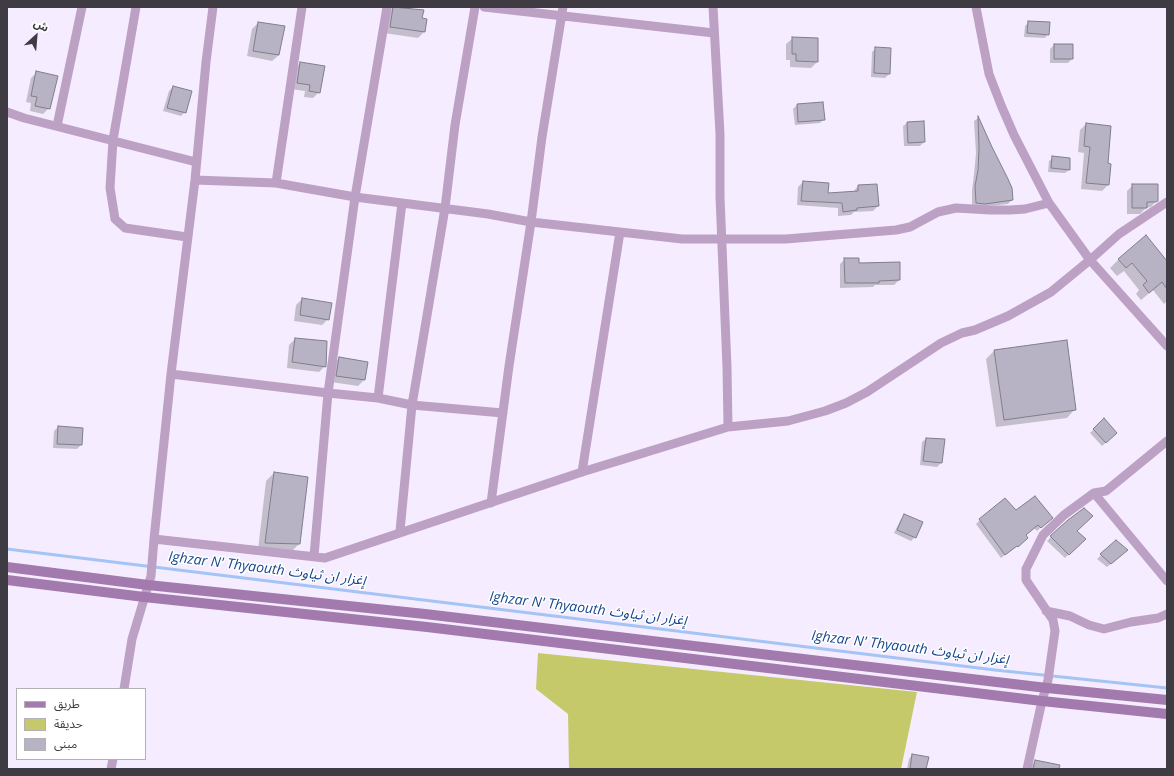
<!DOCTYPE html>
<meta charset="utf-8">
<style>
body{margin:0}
#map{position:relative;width:1174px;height:776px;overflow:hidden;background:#f5edff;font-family:"Open Sans","Noto Sans Arabic",sans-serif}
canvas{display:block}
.frame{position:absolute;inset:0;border:8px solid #3e3b42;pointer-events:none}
.legend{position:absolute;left:16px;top:688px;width:130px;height:72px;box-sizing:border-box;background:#fff;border:1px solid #b2b1b3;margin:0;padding:5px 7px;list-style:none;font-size:12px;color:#3e3b42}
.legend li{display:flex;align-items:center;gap:8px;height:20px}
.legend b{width:20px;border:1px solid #b2b1b3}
.north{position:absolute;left:16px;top:16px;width:40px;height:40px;-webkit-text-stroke:3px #fff;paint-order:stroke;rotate:26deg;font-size:11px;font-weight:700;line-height:16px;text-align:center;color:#3e3b42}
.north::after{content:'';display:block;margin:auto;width:14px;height:18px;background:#3e3b42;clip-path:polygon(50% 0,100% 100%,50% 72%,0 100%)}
</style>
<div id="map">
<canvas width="1174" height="776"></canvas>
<div class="frame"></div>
<ul class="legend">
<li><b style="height:5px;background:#a27aae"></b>طريق</li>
<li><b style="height:11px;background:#c5c96a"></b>حديقة</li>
<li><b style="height:11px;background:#b7b3c5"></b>مبنى</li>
</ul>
<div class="north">ش</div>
</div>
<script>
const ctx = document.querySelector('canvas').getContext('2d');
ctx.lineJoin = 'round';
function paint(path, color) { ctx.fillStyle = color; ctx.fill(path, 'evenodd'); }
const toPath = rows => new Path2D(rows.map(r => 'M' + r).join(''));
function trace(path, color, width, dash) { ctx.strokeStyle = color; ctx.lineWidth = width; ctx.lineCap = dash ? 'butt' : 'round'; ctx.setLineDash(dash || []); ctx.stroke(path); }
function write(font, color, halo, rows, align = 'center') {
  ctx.font = font + ' "Open Sans","Noto Sans Arabic",sans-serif'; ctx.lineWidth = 3; ctx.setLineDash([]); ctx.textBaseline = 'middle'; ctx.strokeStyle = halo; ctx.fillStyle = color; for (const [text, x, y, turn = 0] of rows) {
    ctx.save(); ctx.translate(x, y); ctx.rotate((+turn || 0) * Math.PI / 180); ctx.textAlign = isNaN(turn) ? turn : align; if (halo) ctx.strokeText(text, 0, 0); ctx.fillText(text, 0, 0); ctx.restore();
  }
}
const green = toPath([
 [538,653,917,692,901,769,569,769,568,714,536,689]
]);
const shadow = toPath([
 [393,7,421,19,426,20,424,32,418,38,384,33,387,13],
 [1029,22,1048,34,1045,38,1024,37,1025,26],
 [258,23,279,55,272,61,247,56,252,29],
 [793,38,817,62,811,68,790,67,790,60,786,60,786,44],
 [1054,45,1072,59,1068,63,1050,63,1050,49],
 [876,48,889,74,885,78,871,77,872,52],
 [300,63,319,92,313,98,304,97,305,91,291,89,294,69],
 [37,72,49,108,43,114,30,111,31,103,26,102,31,78],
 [173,87,185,112,181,116,163,111,169,91],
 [797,105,823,120,820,123,795,125,793,109],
 [978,118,1012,200,1008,204,980,207,972,207,972,191,974,174,976,153,974,121],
 [907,123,924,142,920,146,904,146,903,126],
 [1086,124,1107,164,1108,185,1102,191,1081,189,1084,153,1078,152,1080,130],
 [1053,158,1069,170,1065,173,1048,172,1049,161],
 [803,182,827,194,853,192,858,186,878,206,873,211,854,212,851,215,838,216,838,208,797,205,798,187],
 [1133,185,1157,200,1151,207,1146,208,1140,214,1127,214,1127,191],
 [845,259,858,264,899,280,894,285,875,285,873,287,840,288,840,264],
 [1119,259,1167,262,1167,301,1164,304,1153,290,1141,300,1136,294,1139,290,1124,271,1117,276,1110,268],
 [302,299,328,319,322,325,294,321,296,305],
 [295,339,325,366,319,372,287,368,289,345],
 [994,351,1075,409,1067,418,996,427,986,359],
 [339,358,364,380,358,386,331,382,333,364],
 [1104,420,1116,433,1102,446,1090,433],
 [58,427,82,429,81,445,77,449,53,448,54,431],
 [926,439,944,440,941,463,937,467,920,465,922,442],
 [274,473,299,544,291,552,258,550,266,481],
 [1016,512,1051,517,1037,531,1034,528,1025,535,1023,541,1001,558,976,524,980,520],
 [905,515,915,537,911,541,894,533,901,519],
 [1068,520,1076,531,1081,543,1065,558,1047,541],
 [1116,541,1123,554,1107,567,1097,559],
 [912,755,925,769,907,769,909,759],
 [1035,761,1051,769,1031,769,1032,765]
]);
const stream = toPath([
 [7,549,995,670,1167,688]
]);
const building = toPath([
 [393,7,424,10,422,18,427,19,425,32,390,27,393,7],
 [1028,21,1050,22,1049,35,1027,33,1028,21],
 [258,22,285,26,279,55,253,51,258,22],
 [792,37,818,38,818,62,796,61,796,54,792,54,792,37],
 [1054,44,1073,44,1073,59,1054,59,1054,44],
 [875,47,891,48,890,74,874,73,875,47],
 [300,62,325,66,320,93,309,91,310,85,297,83,300,62],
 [36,71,58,76,50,109,35,106,37,97,31,96,36,71],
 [173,86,192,91,186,113,167,108,173,86],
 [823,102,825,120,798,122,797,104,823,102],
 [978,116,992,147,1008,179,1012,188,1013,200,985,204,976,203,975,186,978,170,979,149,978,116],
 [924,121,925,142,908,143,907,122,924,121],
 [1086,123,1111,126,1108,163,1111,164,1109,185,1086,183,1090,147,1084,146,1086,123],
 [1052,156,1070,158,1070,170,1051,168,1052,156],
 [803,181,829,183,828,193,858,191,858,185,877,184,879,206,857,208,857,210,843,212,842,203,801,201,803,181],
 [1132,184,1158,184,1158,201,1156,202,1147,202,1147,208,1132,208,1132,184],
 [1146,235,1167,261,1167,289,1162,282,1149,293,1143,285,1147,281,1132,263,1126,268,1118,259,1146,235],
 [844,258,859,258,859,263,900,262,900,280,879,281,879,283,845,283,844,258],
 [302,298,332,303,329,320,300,315,302,298],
 [295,338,327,341,326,367,292,362,295,338],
 [1067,340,1076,410,1004,420,994,350,1067,340],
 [339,357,368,362,365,380,336,376,339,357],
 [1104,418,1117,433,1106,443,1093,429,1104,418],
 [58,426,83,428,82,445,57,444,58,426],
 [926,438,945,439,942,463,923,461,926,438],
 [274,472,308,477,300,544,265,543,274,472],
 [1035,496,1053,518,1041,528,1038,525,1026,535,1028,538,1018,547,1017,546,1005,555,979,519,1005,498,1016,510,1035,496],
 [1084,508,1093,516,1077,531,1086,539,1069,555,1050,536,1068,520,1084,508],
 [904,514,923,522,916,538,897,530,904,514],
 [1116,540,1128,550,1111,564,1100,554,1116,540],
 [912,754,929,757,926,769,910,769,912,754],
 [1035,760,1060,765,1059,769,1033,769,1035,760]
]);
const street = toPath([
 [136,7,113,140,110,188,115,219,125,228,187,237],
 [213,7,206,62,195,180,171,374,154,539,325,558,582,472,728,427],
 [484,7,714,33],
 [713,7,720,134,720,197,727,367,728,427,788,421,825,411,846,403,867,392,941,343,962,333,975,330,1008,316,1051,292,1090,260,1119,234,1167,202],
 [976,7,989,74,1001,105,1014,135,1049,203,1090,260,1167,346],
 [7,112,24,118,196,162],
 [57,126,82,7],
 [195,180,276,183,355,197,488,214,531,222,682,239,786,239,896,230,910,227,938,212,956,208,990,210,1010,210,1025,209,1049,203],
 [276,183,302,7],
 [171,374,328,393,378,398,412,405,503,413],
 [378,398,402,203],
 [582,472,620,232],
 [1094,493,1167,581],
 [491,503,509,366,531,222,542,137,563,7],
 [400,531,412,405,445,208,455,125,475,7],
 [314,556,328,393,355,197,387,7],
 [1046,611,1070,616,1089,625,1104,629,1131,622,1158,618,1167,614],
 [124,689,132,639,151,576,154,539],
 [111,769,113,759],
 [1027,769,1042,701,1048,680,1055,631,1053,620,1026,580,1026,569,1043,535,1064,515,1094,493,1106,491,1167,441]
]);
const secondary = toPath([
 [7,567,148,585,425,614,1047,688,1167,700],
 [7,580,144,597,427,627,1042,701,1167,714]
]);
const waterNames = [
 ["Ighzar N' Thyaouth إغزار ان ثياوث",267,569,7],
 ["Ighzar N' Thyaouth إغزار ان ثياوث",588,609,7],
 ["Ighzar N' Thyaouth إغزار ان ثياوث",910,648,7]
];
paint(green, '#c5c96a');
paint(shadow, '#0003');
trace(stream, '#a3c4f5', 3);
paint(building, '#b7b3c5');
trace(building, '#807d8d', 1);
trace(street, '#bda1c5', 9);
trace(secondary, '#a27aae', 10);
write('italic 14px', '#16478d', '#fff', waterNames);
</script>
